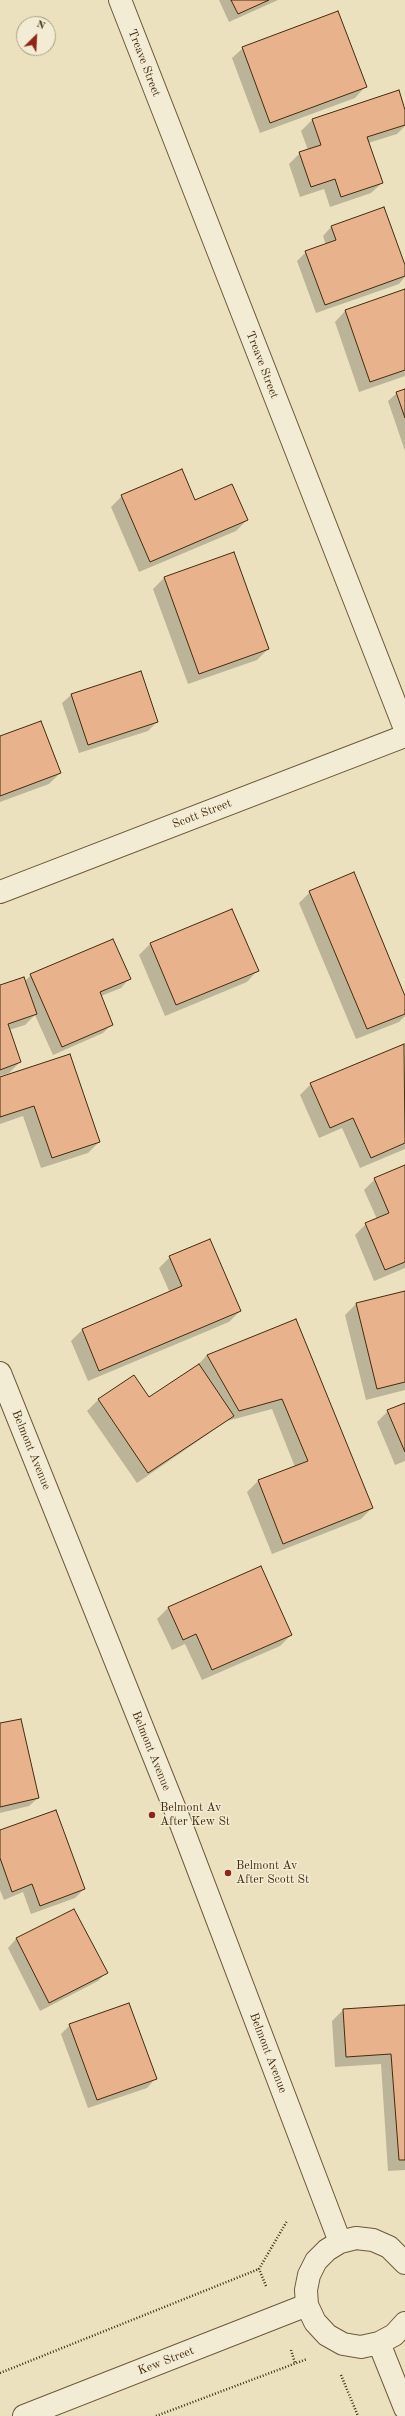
<!DOCTYPE html>
<style>
body{margin:0}
#map{position:relative;width:405px;height:2416px;overflow:hidden;background:#ebe1be;font-family:"Old Standard TT",serif}
canvas{display:block}
.north{position:absolute;left:16px;top:16px;width:40px;height:40px;box-sizing:border-box;background:#f2ecd5;border:1px solid #ac9f85;border-radius:50%;rotate:24deg;font-size:11px;font-weight:700;line-height:16px;text-align:center;color:#442c0d}
.north::after{content:'';display:block;margin:auto;width:14px;height:18px;background:#8f2418;clip-path:polygon(50% 0,100% 100%,50% 72%,0 100%)}
</style>
<div id="map">
<canvas width="405" height="2416"></canvas>
<div class="north">N</div>
</div>
<script>
const ctx = document.querySelector('canvas').getContext('2d');
ctx.lineJoin = 'round';
function paint(path, color) { ctx.fillStyle = color; ctx.fill(path, 'evenodd'); }
const toPath = rows => new Path2D(rows.map(r => 'M' + r).join(''));
function trace(path, color, width, dash) { ctx.strokeStyle = color; ctx.lineWidth = width; ctx.lineCap = dash ? 'butt' : 'round'; ctx.setLineDash(dash || []); ctx.stroke(path); }
function write(font, color, halo, rows, align = 'center') {
  ctx.font = font + ' "Old Standard TT",serif'; ctx.lineWidth = 3; ctx.setLineDash([]); ctx.textBaseline = 'middle'; ctx.strokeStyle = halo; ctx.fillStyle = color; for (const [text, x, y, turn = 0] of rows) {
    ctx.save(); ctx.translate(x, y); ctx.rotate((+turn || 0) * Math.PI / 180); ctx.textAlign = isNaN(turn) ? turn : align; if (halo) ctx.strokeText(text, 0, 0); ctx.fillText(text, 0, 0); ctx.restore();
  }
}
const shadow = toPath([
 [219,0,278,0,229,22],
 [243,48,365,87,355,98,260,133,232,58],
 [398,92,405,113,405,126,397,134,368,143,382,183,371,193,330,207,324,189,300,197,289,164,300,153,308,150,301,131,312,120],
 [331,227,405,268,405,277,399,284,316,313,297,261,306,252,326,245,323,236],
 [405,290,405,376,359,392,335,322,345,311],
 [405,390,405,451,388,401,397,393],
 [122,496,247,520,236,531,139,572,111,507],
 [234,554,268,649,257,660,188,684,153,589,164,578],
 [140,672,157,722,148,731,79,753,62,703,71,695],
 [0,737,60,773,49,784,0,802],
 [310,892,405,998,405,1016,399,1022,356,1039,299,903],
 [232,910,257,971,247,982,165,1016,139,955,150,944],
 [31,975,129,979,121,988,101,996,112,1024,103,1033,53,1055,35,1015,25,1025,9,1030,20,1062,9,1073,0,1076,0,986,25,981],
 [403,1045,405,1149,360,1168,342,1128,319,1138,300,1095,311,1084],
 [0,1078,99,1142,88,1153,41,1168,23,1116,0,1124],
 [405,1166,405,1268,374,1281,355,1235,366,1224,377,1219,364,1190,375,1179],
 [170,1257,240,1311,229,1322,88,1381,71,1341,82,1330,170,1293,159,1268],
 [405,1292,405,1390,366,1400,345,1315,356,1304],
 [295,1320,372,1508,361,1519,272,1554,247,1492,258,1481,295,1467,272,1409,227,1421,137,1483,87,1411,98,1400,134,1376,148,1399,196,1367,207,1355],
 [405,1404,405,1461,395,1465,377,1422,388,1411],
 [261,1567,291,1635,280,1646,202,1680,185,1644,172,1650,157,1619,168,1608],
 [0,1724,38,1798,29,1806,0,1813],
 [0,1831,84,1889,75,1898,31,1914,23,1892,4,1900,0,1890],
 [74,1910,107,1972,98,1981,40,2011,8,1948,16,1939],
 [405,2006,405,2170,388,2171,381,2064,335,2067,332,2021,343,2010],
 [70,2025,155,2079,147,2088,88,2108,61,2034]
]);
const building = toPath([
 [231,0,269,0,238,14,231,0],
 [338,11,367,87,270,123,242,47,338,11],
 [399,90,405,110,405,125,367,137,383,183,341,197,335,179,311,187,299,152,321,145,312,119,399,90],
 [384,207,405,265,405,276,325,305,305,251,336,240,331,226,384,207],
 [405,289,405,370,370,382,345,310,405,289],
 [405,389,405,418,396,392,405,389],
 [182,469,195,500,232,484,248,520,150,562,121,495,182,469],
 [234,552,269,649,199,674,164,577,234,552],
 [141,671,158,722,88,745,71,694,141,671],
 [41,721,61,773,0,796,0,736,41,721],
 [354,872,405,996,405,1014,367,1029,309,891,354,872],
 [232,909,259,971,176,1005,150,943,232,909],
 [113,939,131,979,100,992,113,1025,62,1047,30,974,113,939],
 [24,977,37,1014,8,1024,21,1062,0,1070,0,985,24,977],
 [404,1044,405,1143,371,1158,353,1118,330,1128,310,1083,404,1044],
 [70,1054,100,1142,52,1158,34,1106,0,1117,0,1077,70,1054],
 [405,1165,405,1262,385,1270,365,1223,389,1213,374,1178,405,1165],
 [210,1239,241,1311,99,1371,82,1329,182,1286,169,1256,210,1239],
 [405,1291,405,1382,377,1389,356,1303,405,1291],
 [296,1319,373,1508,283,1544,258,1480,308,1461,282,1399,239,1411,207,1355,296,1319],
 [199,1364,234,1416,148,1473,98,1399,134,1375,149,1397,199,1364],
 [405,1403,405,1452,387,1410,405,1403],
 [261,1566,292,1635,212,1670,196,1634,183,1640,168,1607,261,1566],
 [21,1719,39,1798,0,1807,0,1723,21,1719],
 [56,1810,85,1889,40,1906,32,1884,12,1892,0,1858,0,1830,56,1810],
 [74,1909,108,1973,49,2003,16,1938,74,1909],
 [129,2003,157,2079,97,2100,69,2024,129,2003],
 [405,2005,405,2160,399,2160,391,2054,346,2057,343,2009,405,2005]
]);
const path = toPath([
 [266,2286,259,2269,287,2221],
 [291,2350,295,2363],
 [0,2373,259,2269],
 [341,2375,358,2416],
 [156,2416,307,2359]
]);
const street = toPath([
 [120,0,405,729],
 [0,892,405,736],
 [0,1373,179,1819,340,2242],
 [405,2263,389,2247,373,2240,356,2238,340,2242,327,2250,316,2261,309,2275,306,2290,307,2305,315,2322,327,2335,343,2344,361,2347,379,2343,394,2335,405,2323],
 [379,2343,405,2408],
 [24,2416,307,2305]
]);
const markers = [
 [152,1815,4,"#8f2418"],
 [228,1873,4,"#8f2418"]
];
const streetNames = [
 ["Treave Street",144,63,69],
 ["Treave Street",262,365,69],
 ["Scott Street",202,814,-21],
 ["Belmont Avenue",31,1450,68],
 ["Belmont Avenue",151,1751,68],
 ["Belmont Avenue",268,2053,69],
 ["Kew Street",166,2361,-21]
];
const poiNames = [
 ["Belmont Av",160,1808],
 ["After Kew St",160,1822],
 ["Belmont Av",236,1866],
 ["After Scott St",236,1880]
];
paint(shadow, '#0003');
paint(building, '#e7b28c');
trace(building, '#442c0d', 1);
trace(street, '#6e5939', 24);
trace(path, '#442c0d', 2.5, [1, 2]);
trace(street, '#f2ecd5', 22);
for (const [x, y, r, color] of markers) { const dot = new Path2D(); dot.arc(x, y, r, 0, 2 * Math.PI); ctx.fillStyle = color; ctx.fill(dot); trace(dot, '#f2ecd5', 1.5); }
write('12px', '#442c0d', '#f2ecd5', streetNames);
write('12px', '#442c0d', '#f2ecd5', poiNames, 'left');
</script>
